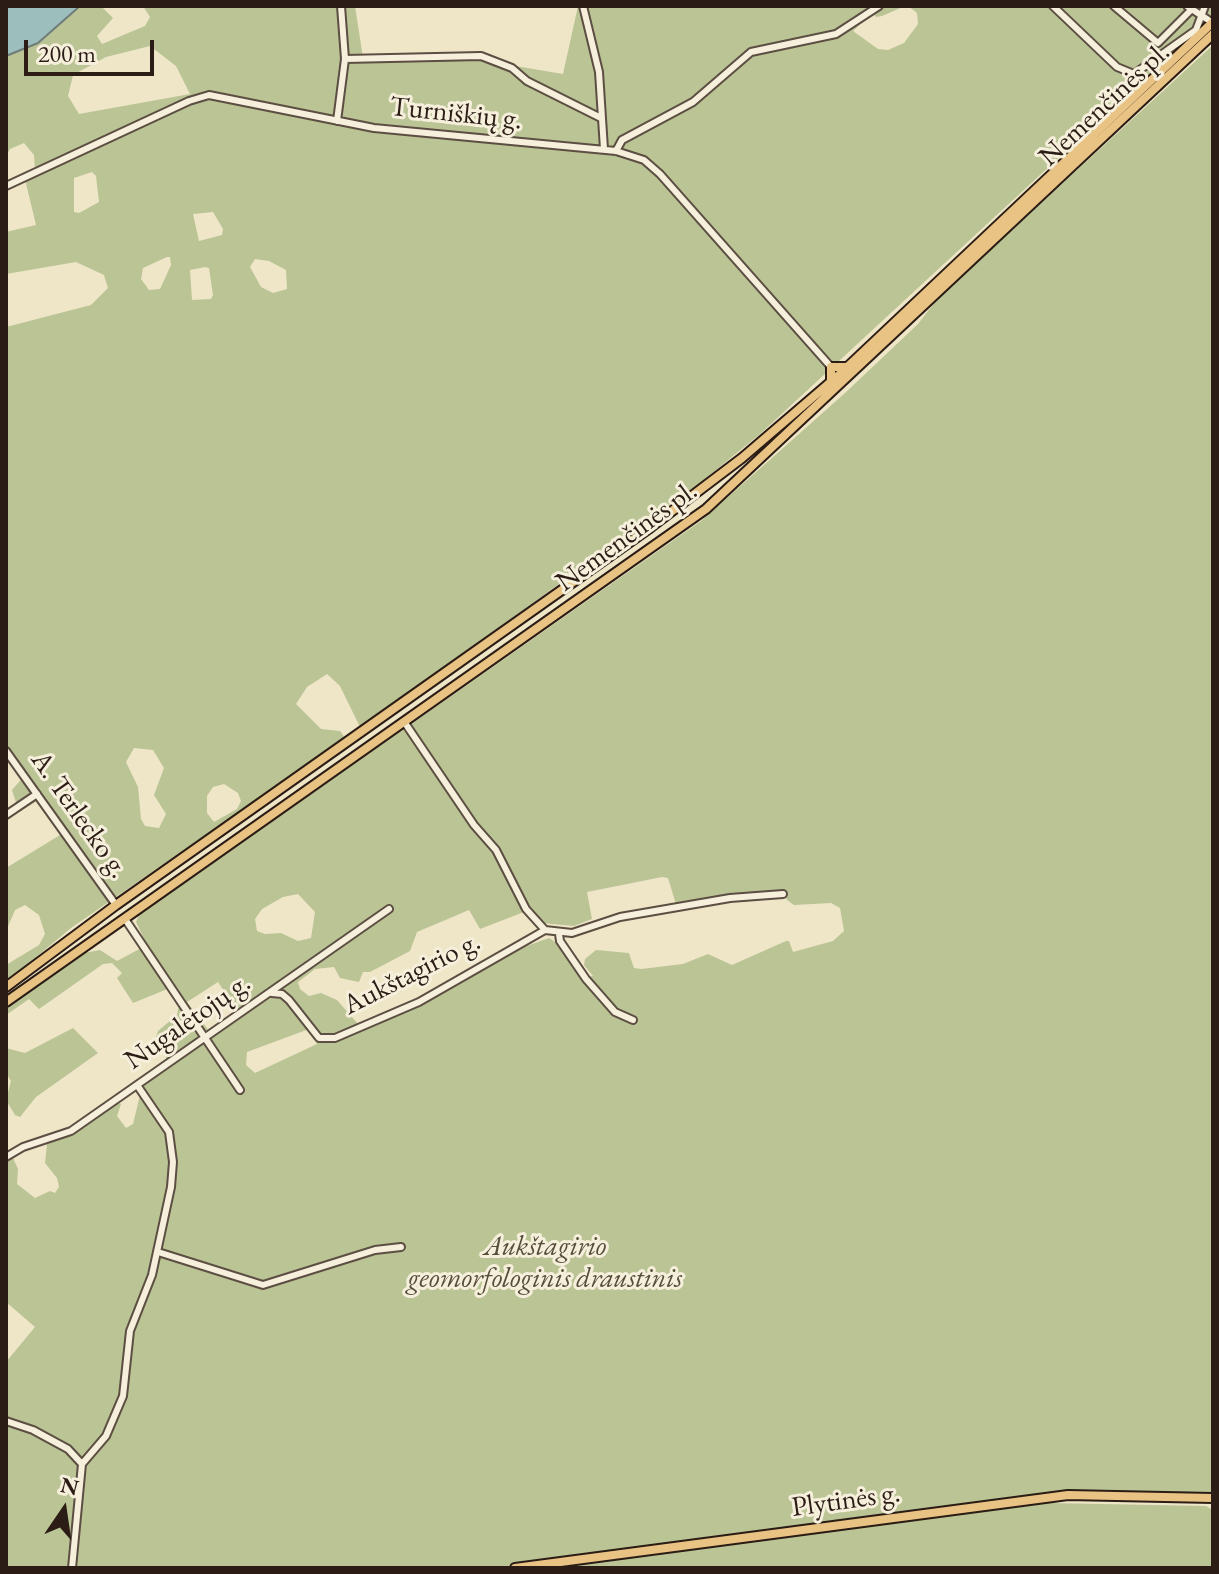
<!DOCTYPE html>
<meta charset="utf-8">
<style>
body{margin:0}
#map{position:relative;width:1219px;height:1574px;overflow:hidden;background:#efe6c8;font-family:"EB Garamond",serif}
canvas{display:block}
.frame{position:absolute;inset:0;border:8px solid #2b1c15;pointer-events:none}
.north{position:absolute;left:24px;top:1470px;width:80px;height:80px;-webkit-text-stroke:6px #f5efdb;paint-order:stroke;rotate:13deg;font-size:22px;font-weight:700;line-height:32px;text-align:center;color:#2b1c15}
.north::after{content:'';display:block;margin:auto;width:28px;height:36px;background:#2b1c15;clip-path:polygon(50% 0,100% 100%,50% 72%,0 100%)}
.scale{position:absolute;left:24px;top:40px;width:130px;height:36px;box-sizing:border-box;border:4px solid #2b1c15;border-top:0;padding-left:10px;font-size:24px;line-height:28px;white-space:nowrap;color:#2b1c15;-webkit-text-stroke:6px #f5efdb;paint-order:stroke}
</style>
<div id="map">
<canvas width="1219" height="1574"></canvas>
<div class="frame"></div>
<div class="north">N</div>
<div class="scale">200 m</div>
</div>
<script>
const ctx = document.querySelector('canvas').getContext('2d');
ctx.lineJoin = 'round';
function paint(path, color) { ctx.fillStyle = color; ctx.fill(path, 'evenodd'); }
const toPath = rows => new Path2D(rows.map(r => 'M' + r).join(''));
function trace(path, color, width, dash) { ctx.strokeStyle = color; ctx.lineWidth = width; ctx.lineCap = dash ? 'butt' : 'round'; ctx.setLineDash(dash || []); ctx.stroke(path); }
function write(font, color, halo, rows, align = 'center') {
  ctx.font = font + ' "EB Garamond",serif'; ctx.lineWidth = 6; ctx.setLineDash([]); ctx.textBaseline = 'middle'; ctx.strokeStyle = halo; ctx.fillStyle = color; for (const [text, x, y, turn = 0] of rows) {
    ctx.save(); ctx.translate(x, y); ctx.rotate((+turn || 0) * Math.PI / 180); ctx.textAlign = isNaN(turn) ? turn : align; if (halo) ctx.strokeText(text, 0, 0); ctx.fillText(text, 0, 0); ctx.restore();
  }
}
const green = toPath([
 [80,6,101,6,113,18,97,36,102,44,145,26,150,17,143,6,355,6,363,58,468,58,563,74,578,6,905,6,882,16,876,17,873,12,853,31,878,49,888,50,904,43,918,24,917,13,908,6,1213,6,1213,15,760,434,701,482,360,727,340,686,327,674,307,687,296,704,321,729,340,731,345,738,71,928,6,982,6,965,39,945,45,934,39,915,25,905,15,910,6,931,6,868,65,832,42,798,19,812,12,790,26,774,6,754,6,327,91,305,108,288,104,275,76,262,6,274,6,232,36,225,24,175,35,169,34,155,24,143,10,149,6,157,6,56,38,43],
 [150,46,176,66,190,94,79,114,68,96,73,75,106,57],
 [92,172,96,176,99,202,79,213,74,212,74,178],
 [213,212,223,229,222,235,199,241,193,214],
 [167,257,170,257,171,265,160,289,149,290,141,279,143,268],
 [255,259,269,261,286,270,287,289,273,293,261,287,250,267],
 [205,267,209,268,213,295,211,299,192,300,190,270],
 [134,748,153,750,164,768,154,795,166,814,159,828,145,826,141,819,138,787,126,762],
 [224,784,238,793,241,801,237,809,214,822,207,813,207,796,213,787],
 [1213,45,1213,1495,1099,1490,1010,1497,492,1568,6,1568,6,1362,35,1327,6,1302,6,1160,13,1158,18,1169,17,1184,35,1198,50,1191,55,1193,59,1187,57,1178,45,1163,47,1144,64,1137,117,1102,121,1104,117,1116,126,1128,133,1124,143,1083,166,1064,166,1057,156,1037,158,1031,177,1015,179,1005,170,988,133,1003,117,978,122,973,112,963,103,964,39,1009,29,999,6,1015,6,1009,84,953,100,950,117,961,147,945,136,922,139,915,701,521,845,393,918,324,938,298],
 [662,877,668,878,676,904,785,893,787,900,794,905,831,903,840,908,844,931,833,941,793,952,789,941,786,941,732,965,708,954,683,964,641,969,634,968,629,953,596,950,585,959,584,965,593,976,581,978,558,944,549,938,513,951,466,980,367,1028,358,1024,337,1000,321,993,309,996,300,989,298,982,315,969,334,967,340,978,359,982,363,972,370,972,410,951,417,932,469,910,480,929,529,910,541,923,574,926,592,919,587,892],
 [298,894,315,912,311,938,298,941,281,933,265,934,257,931,255,919,262,909,283,897],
 [218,982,238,1012,209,1031,187,1002],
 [309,1029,317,1044,255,1073,246,1065,247,1052],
 [73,1028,98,1053,36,1097,20,1117,15,1115,6,1100,11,1081,6,1073,6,1048,25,1053],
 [1049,1503,1206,1506,1213,1510,1213,1568,548,1568]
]);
const water = toPath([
 [9,6,80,6,38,43,6,56,6,9,9,6]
]);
const minor = toPath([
 [583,6,599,72,604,149],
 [1053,6,1117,67,1134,74,1196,30,1205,6],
 [1114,6,1158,43,1192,9],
 [1187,6,1213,23],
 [345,59,481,56,512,68,527,81,601,118],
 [337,121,345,59,341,6],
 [616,151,622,140,693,102,751,52,836,34,879,6],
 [6,186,189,101,209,95,374,128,616,151,644,160,660,174,831,367],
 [405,723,474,825,496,850,526,909,545,930,572,933,620,917,730,898,783,894],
 [6,751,116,905],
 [6,815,37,794],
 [125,919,240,1090],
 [559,934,560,941,586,979,615,1012,633,1020],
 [272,993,282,994,289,1000,319,1038,335,1038,419,1002,545,930],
 [6,1157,23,1147,71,1131,389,909],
 [158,1252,263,1285,375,1250,401,1247],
 [6,1421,33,1430,68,1449,82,1464],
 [72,1568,82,1464,106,1436,123,1396,130,1331,152,1275,171,1187,173,1162,169,1132,137,1085]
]);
const major = toPath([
 [831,381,831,367,847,367],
 [6,987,116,905,651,527,742,458,840,374,1213,22],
 [6,1002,706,509,1213,34],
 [515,1568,1068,1495,1213,1498]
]);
const streetNames = [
 ["Nemenčinės pl.",1105,105,-43],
 ["Turniškių g.",456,114,6],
 ["Nemenčinės pl.",627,537,-36],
 ["A. Terlecko g.",79,815,55],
 ["Aukštagirio g.",412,974,-27],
 ["Nugalėtojų g.",188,1022,-35],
 ["Plytinės g.",846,1501,-8]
];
const parkNames = [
 ["Aukštagirio",545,1247],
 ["geomorfologinis draustinis",545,1279]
];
paint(green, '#bac495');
paint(water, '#9cbebd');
trace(water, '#6f7d7a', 2);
trace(minor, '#5c4e42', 10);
trace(major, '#2b1c15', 12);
trace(minor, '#f5efdb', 6);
trace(major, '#e8c384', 8);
write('28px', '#2b1c15', '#f5efdb', streetNames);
write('italic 28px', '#564e3b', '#f5efdb', parkNames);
</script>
